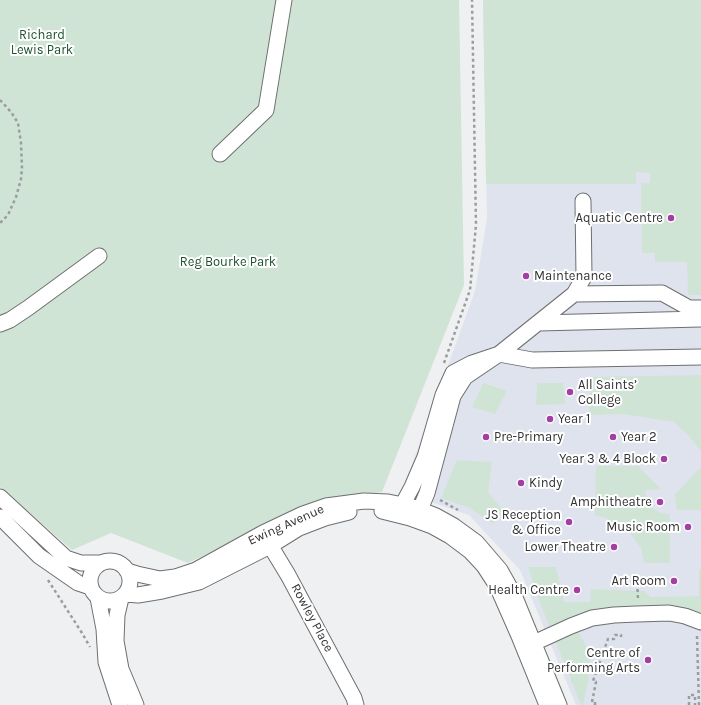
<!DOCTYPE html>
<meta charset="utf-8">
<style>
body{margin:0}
canvas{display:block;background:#eef0f2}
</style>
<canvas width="701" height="705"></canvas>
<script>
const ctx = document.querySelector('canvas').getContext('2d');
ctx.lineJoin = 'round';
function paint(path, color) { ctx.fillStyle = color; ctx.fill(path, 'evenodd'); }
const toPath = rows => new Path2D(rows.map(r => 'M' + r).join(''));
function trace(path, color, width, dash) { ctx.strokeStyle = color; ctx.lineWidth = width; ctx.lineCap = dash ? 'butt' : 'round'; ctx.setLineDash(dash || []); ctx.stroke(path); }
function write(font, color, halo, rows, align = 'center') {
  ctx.font = font + ' Karla,sans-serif'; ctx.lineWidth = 4; ctx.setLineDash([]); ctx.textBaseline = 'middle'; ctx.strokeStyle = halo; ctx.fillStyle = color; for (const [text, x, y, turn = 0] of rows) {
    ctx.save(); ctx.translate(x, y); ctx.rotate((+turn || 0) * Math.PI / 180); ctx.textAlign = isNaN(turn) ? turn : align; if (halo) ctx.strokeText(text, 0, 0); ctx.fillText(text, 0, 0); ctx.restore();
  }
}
const built = toPath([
 [483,0,701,0,701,705,576,705,520,570,469,515,402,492,475,291,487,219]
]);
const green = toPath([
 [0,0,459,0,464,285,382,492,322,499,188,563,111,533,72,550,0,487],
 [483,0,701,0,701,295,688,295,687,262,655,262,655,253,642,253,641,183,650,183,650,173,636,172,636,184,486,184],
 [701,375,701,451,689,436,674,422,623,414,589,415,590,377],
 [483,383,507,391,495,414,472,407],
 [537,383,563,383,565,404,536,405],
 [457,460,492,462,488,492,502,509,493,524,470,508,441,498],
 [596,466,638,466,661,489,645,490,647,497,652,508,661,513,670,514,670,563,644,563,641,548,631,534,606,518,595,515],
 [701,467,701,510,677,510,675,494],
 [528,567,556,567,564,602,590,602,591,589,644,591,651,597,699,596,699,569,701,569,701,617,573,623,585,644,590,656,588,682,583,705,581,705,540,603]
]);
const path = toPath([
 [0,100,11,112,18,123,21,143,22,168,21,179,16,197,8,215,0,223],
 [444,363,470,290,476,225,472,0],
 [440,500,458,510],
 [637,577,638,600],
 [48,580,82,633,90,647],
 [697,636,699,705],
 [595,705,595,702,592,702,596,682,593,681,608,639,614,639,615,635,621,635,621,637],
 [689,705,689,695,695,695,695,705]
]);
const minor = toPath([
 [220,154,266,110,284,0],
 [574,294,662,293,689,308,701,308],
 [538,323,701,319],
 [0,324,10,320,28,308,99,256],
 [0,497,66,558,81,563,101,563],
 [382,511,410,518,432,526,450,536,470,551,484,566,497,586,519,636,547,705],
 [398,513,412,487,425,457,443,395,453,373,472,363,499,354,532,360,701,357],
 [0,517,39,556,78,583,90,587],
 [416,519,427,493,453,396,465,377,499,354,574,294,584,277,583,201],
 [265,537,288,575,354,698,356,705],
 '90 581a20 20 0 1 1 40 0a20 20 0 1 1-40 0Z',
 [127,571,137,574,160,579,175,577,196,570,263,533,303,514,326,506,364,501,388,502,413,507,436,516,454,526,476,542,500,570,514,595,559,705],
 [125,594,138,595,162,591,199,582,270,546,299,528,325,518,349,512],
 [98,598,104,629,106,662,120,705],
 [121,598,117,615,116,641,121,669,136,705],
 [525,647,571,626,592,618,614,615,637,614,669,613,685,616,701,622]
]);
const markers = [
 [671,218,4,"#a33ea2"],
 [526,276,4,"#a33ea2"],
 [570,392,4,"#a33ea2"],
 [550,419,4,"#a33ea2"],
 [486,437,4,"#a33ea2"],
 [613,437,4,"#a33ea2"],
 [664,459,4,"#a33ea2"],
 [521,483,4,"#a33ea2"],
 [660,502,4,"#a33ea2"],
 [569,522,4,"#a33ea2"],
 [688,527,4,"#a33ea2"],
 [614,547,4,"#a33ea2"],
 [674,581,4,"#a33ea2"],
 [577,590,4,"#a33ea2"],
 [648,660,4,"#a33ea2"]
];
const parkNames = [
 ["Richard",42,35],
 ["Lewis Park",42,50],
 ["Reg Bourke Park",228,262]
];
const poiNames = [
 ["Aquatic Centre",663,218],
 ["Maintenance",534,276,"left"],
 ["All Saints’",578,385,"left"],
 ["College",578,400,"left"],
 ["Year 1",558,419,"left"],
 ["Pre-Primary",494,437,"left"],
 ["Year 2",621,437,"left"],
 ["Year 3 & 4 Block",656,459],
 ["Kindy",529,483,"left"],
 ["Amphitheatre",652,502],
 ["JS Reception",561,515],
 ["& Office",561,530],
 ["Music Room",680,527],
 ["Lower Theatre",606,547],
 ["Art Room",666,581],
 ["Health Centre",569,590],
 ["Centre of",640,653],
 ["Performing Arts",640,668]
];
const streetNames = [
 ["Ewing Avenue",286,525,-24],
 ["Rowley Place",312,618,62]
];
paint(built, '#dfe3ed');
paint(green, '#d0e4d5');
trace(minor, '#6e6f71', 17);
trace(path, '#9b9c9e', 2.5, [3, 3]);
trace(minor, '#fff', 15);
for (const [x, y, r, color] of markers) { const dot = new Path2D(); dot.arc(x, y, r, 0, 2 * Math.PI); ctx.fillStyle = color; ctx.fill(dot); trace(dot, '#fff', 1.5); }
write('13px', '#1e5131', '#fff', parkNames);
write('13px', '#323233', '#fff', poiNames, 'right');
write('13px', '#323233', '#fff', streetNames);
</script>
